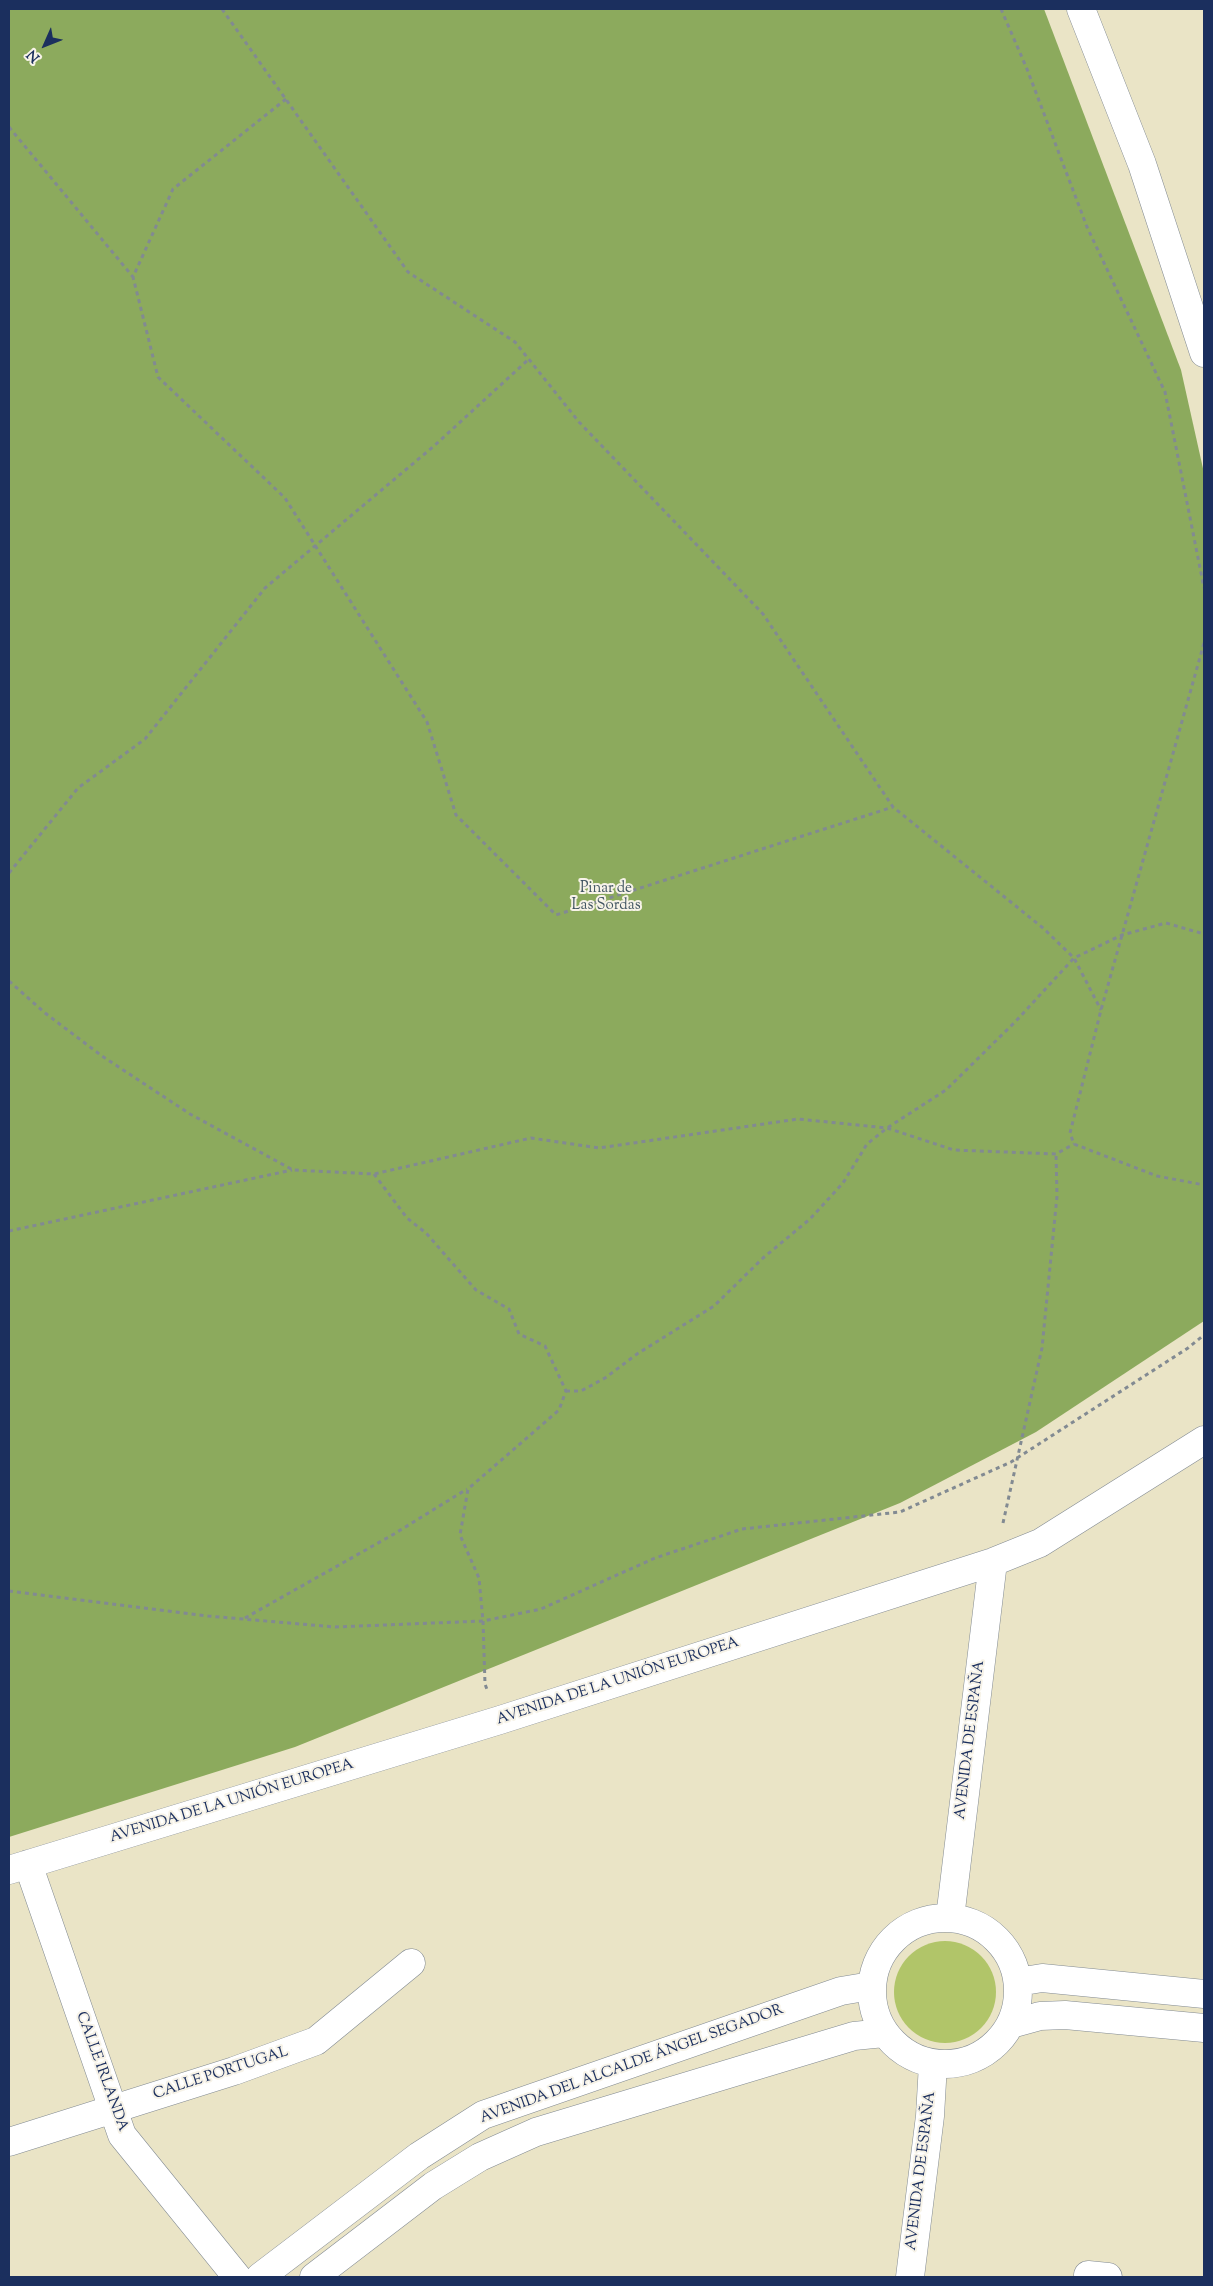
<!DOCTYPE html>
<meta charset="utf-8">
<style>
body{margin:0}
#map{position:relative;width:1213px;height:2286px;overflow:hidden;background:#eae4c6;font-family:"Sorts Mill Goudy",serif}
canvas{display:block}
.frame{position:absolute;inset:0;border:10px solid #1b2f5e;pointer-events:none}
.north{position:absolute;left:20px;top:20px;width:50px;height:50px;-webkit-text-stroke:4px #f7f3e8;paint-order:stroke;rotate:226deg;font-size:14px;font-weight:700;line-height:20px;text-align:center;color:#1b2f5e}
.north::after{content:'';display:block;margin:auto;width:18px;height:22px;background:#1b2f5e;clip-path:polygon(50% 0,100% 100%,50% 72%,0 100%)}
</style>
<div id="map">
<canvas width="1213" height="2286"></canvas>
<div class="frame"></div>
<div class="north">N</div>
</div>
<script>
const ctx = document.querySelector('canvas').getContext('2d');
ctx.lineJoin = 'round';
function paint(path, color) { ctx.fillStyle = color; ctx.fill(path, 'evenodd'); }
const toPath = rows => new Path2D(rows.map(r => 'M' + r).join(''));
function trace(path, color, width, dash) { ctx.strokeStyle = color; ctx.lineWidth = width; ctx.lineCap = dash ? 'butt' : 'round'; ctx.setLineDash(dash || []); ctx.stroke(path); }
function write(font, color, halo, rows, align = 'center') {
  ctx.font = font + ' "Sorts Mill Goudy",serif'; ctx.lineWidth = 4; ctx.setLineDash([]); ctx.textBaseline = 'middle'; ctx.strokeStyle = halo; ctx.fillStyle = color; for (const [text, x, y, turn = 0] of rows) {
    ctx.save(); ctx.translate(x, y); ctx.rotate((+turn || 0) * Math.PI / 180); ctx.textAlign = isNaN(turn) ? turn : align; if (halo) ctx.strokeText(text, 0, 0); ctx.fillText(text, 0, 0); ctx.restore();
  }
}
const green = toPath([
 '894 1992a51 51 0 1 1 102 0a51 51 0 1 1-102 0Z'
]);
const forest = toPath([
 [9,9,1044,9,1181,370,1204,473,1204,1321,1036,1432,900,1503,295,1747,9,1837]
]);
const path = toPath([
 [222,9,408,272,515,342,579,422,763,614,893,807,1043,928,1074,958,1101,1010],
 [1001,9,1027,69,1087,227,1165,392,1204,588],
 [286,99,173,189,133,277,158,377,285,498,427,722,456,815,556,915,893,807],
 [9,127,133,277],
 [1204,643,1101,1010,1070,1133,1074,1144,1157,1176,1204,1185],
 [9,873,78,788,145,739,265,588,434,446,529,359],
 [9,981,45,1013,102,1056,190,1114,293,1170,374,1174,531,1138,599,1148,798,1119,887,1128,954,1150,1056,1154,1074,1144],
 [374,1174,407,1218,426,1233,476,1290,509,1309,519,1334,545,1346,566,1391,559,1410,468,1489,460,1535,479,1578,483,1621,485,1684,488,1692],
 [9,1231,292,1170],
 [566,1391,581,1391,605,1378,637,1354,714,1306,763,1258,810,1219,843,1183,867,1144,887,1128,946,1090,1016,1021,1074,958,1122,935,1166,923,1204,934],
 [1003,1523,1042,1348,1057,1196,1056,1154],
 [9,1591,208,1616,335,1627,483,1621,541,1609,655,1558,742,1529,900,1512,1011,1462,1188,1348,1204,1335],
 [245,1618,394,1534,467,1489]
]);
const minor = toPath([
 [1081,9,1142,164,1204,353],
 [28,1864,122,2135,237,2277],
 [9,1870,500,1720,993,1562,1040,1543,1204,1440],
 '872 1991a73 73 0 1 1 146 0a73 73 0 1 1-146 0Z',
 [950,1918,993,1562],
 [1018,1982,1042,1978,1204,1994],
 [1011,2024,1040,2016,1065,2015,1204,2028],
 [9,2142,234,2071,316,2041,411,1963],
 [1088,2275,1108,2277],
 [260,2277,419,2156,483,2115,841,1991,871,1986],
 [314,2277,433,2186,480,2157,536,2132,854,2036,884,2033],
 [910,2277,930,2116,933,2064]
]);
const parkNames = [
 ["Pinar de",606,889],
 ["Las Sordas",606,906]
];
const streetNames = [
 ["AVENIDA DE LA UNIÓN EUROPEA",618,1682,-18],
 ["AVENIDA DE ESPAÑA",971,1740,-83],
 ["AVENIDA DE LA UNIÓN EUROPEA",232,1802,-17],
 ["AVENIDA DEL ALCALDE ÁNGEL SEGADOR",632,2065,-20],
 ["CALLE IRLANDA",101,2072,70],
 ["CALLE PORTUGAL",221,2074,-18],
 ["AVENIDA DE ESPAÑA",922,2171,-83]
];
paint(green, '#b1c569');
paint(forest, '#8caa5d');
trace(minor, '#828a92', 29);
trace(path, '#828a92', 3, [4, 4]);
trace(minor, '#fff', 28);
write('15px', '#405461', '#f7f3e8', parkNames);
write('15px', '#1b2f5e', '#f7f3e8', streetNames);
</script>
